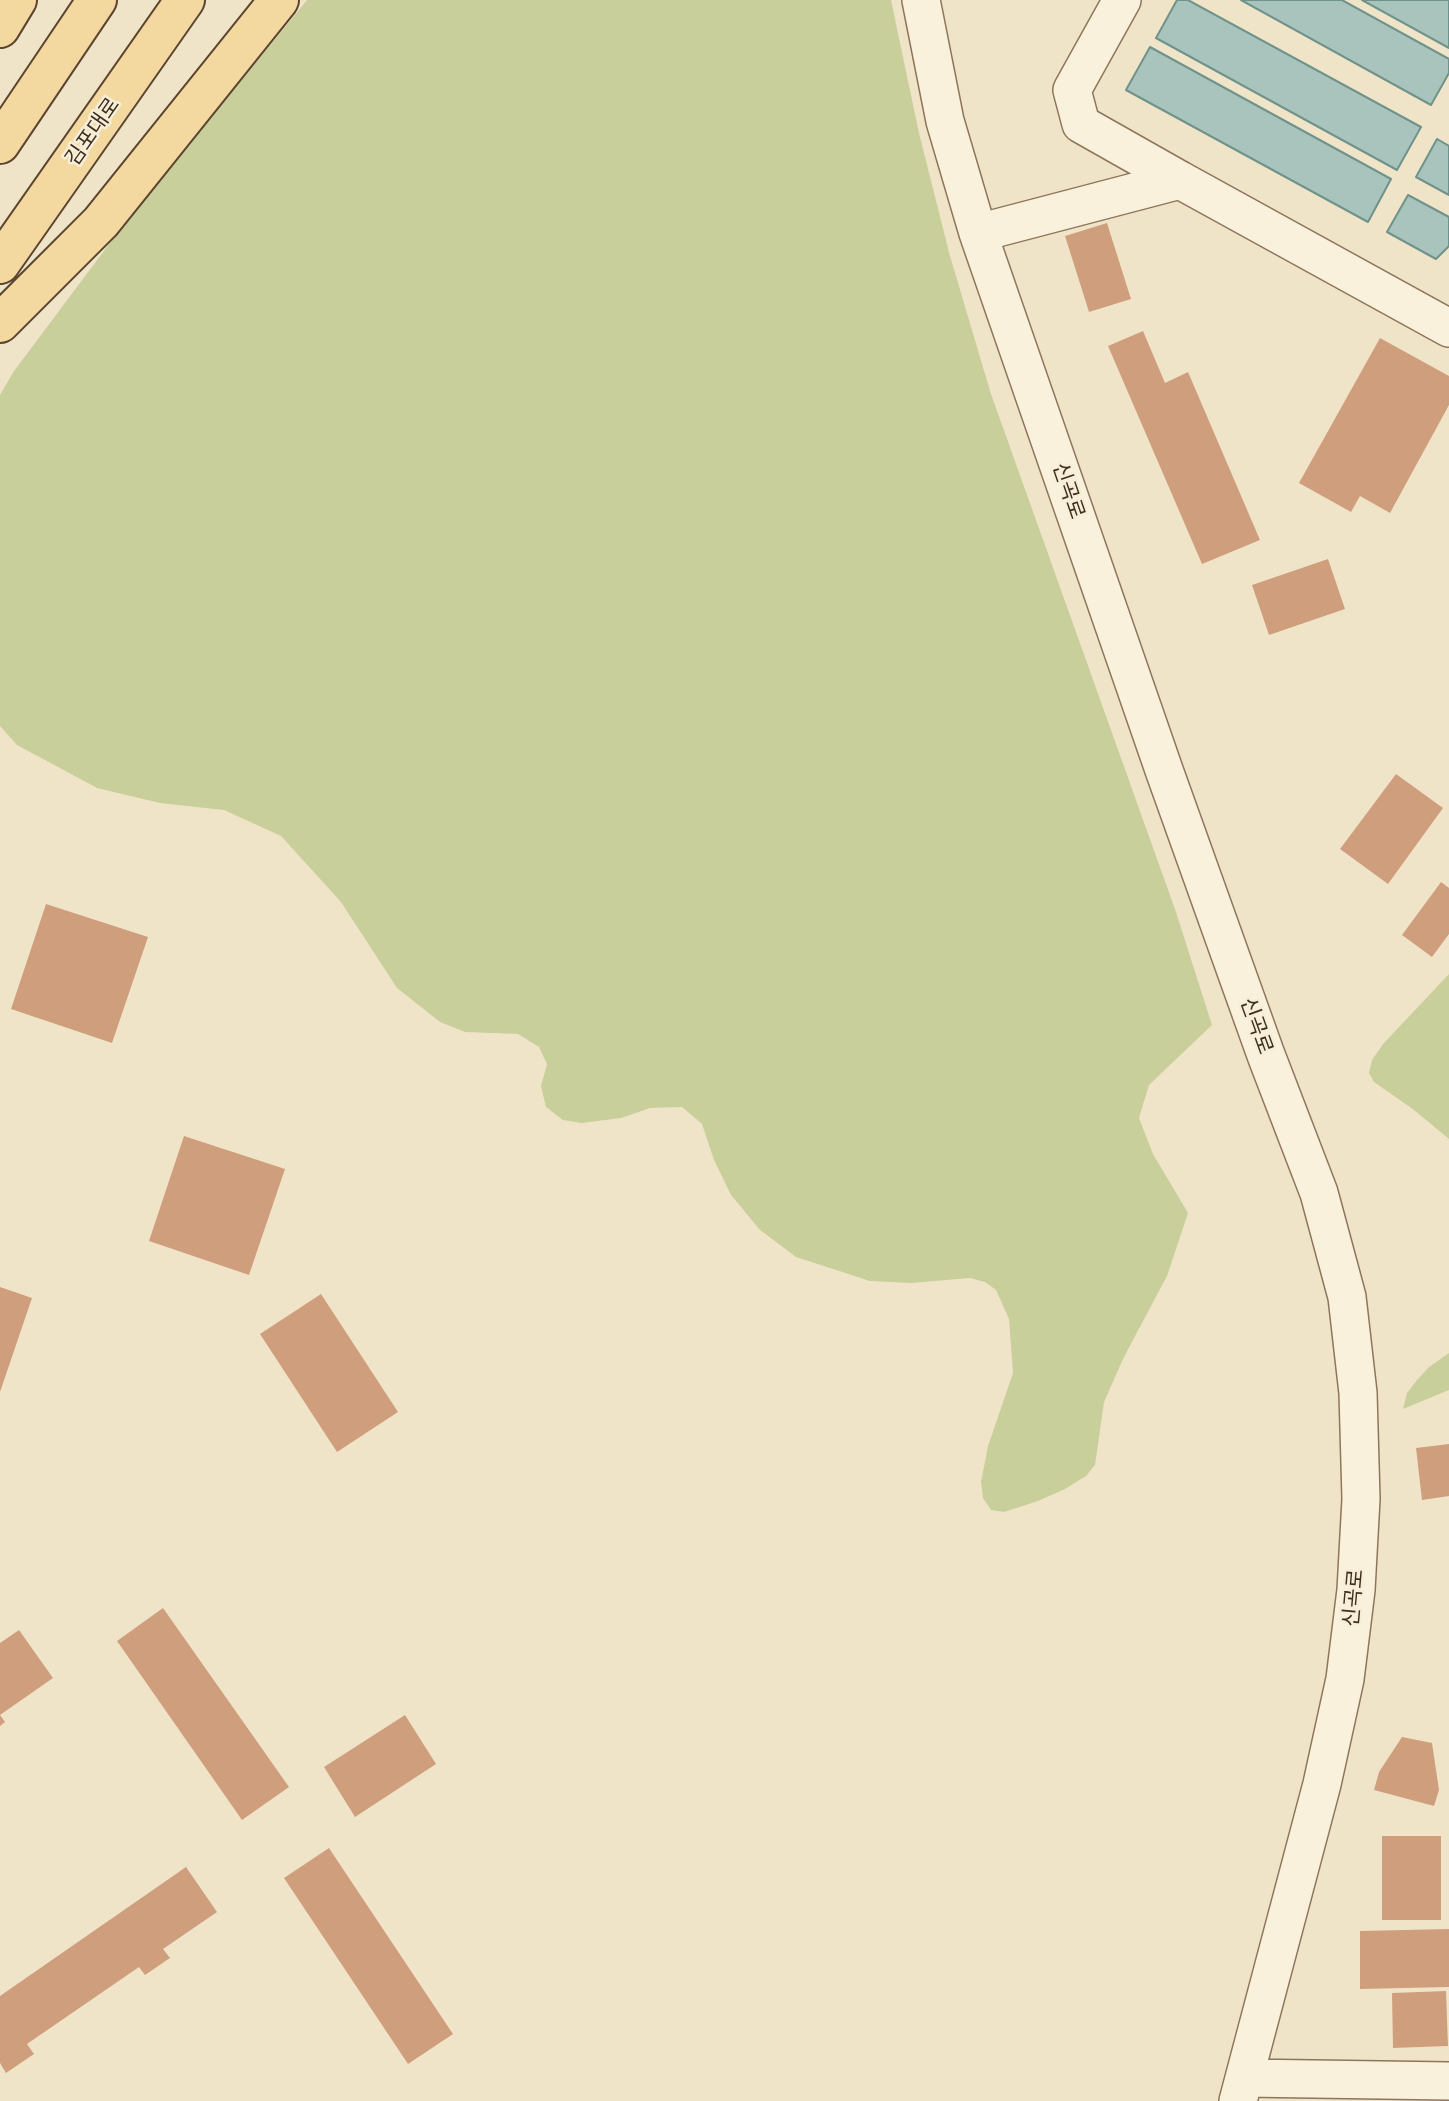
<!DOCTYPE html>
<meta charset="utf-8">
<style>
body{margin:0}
canvas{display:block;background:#f0e4c8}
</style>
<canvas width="1449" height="2101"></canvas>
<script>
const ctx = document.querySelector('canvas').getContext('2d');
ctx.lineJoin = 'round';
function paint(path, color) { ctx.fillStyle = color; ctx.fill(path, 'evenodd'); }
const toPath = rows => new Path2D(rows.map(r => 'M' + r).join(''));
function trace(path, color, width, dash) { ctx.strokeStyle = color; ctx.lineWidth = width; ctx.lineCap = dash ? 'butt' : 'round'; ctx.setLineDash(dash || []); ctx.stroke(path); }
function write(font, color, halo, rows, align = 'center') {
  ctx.font = font + ' "IBM Plex Serif","Noto Sans KR",serif'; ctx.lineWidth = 5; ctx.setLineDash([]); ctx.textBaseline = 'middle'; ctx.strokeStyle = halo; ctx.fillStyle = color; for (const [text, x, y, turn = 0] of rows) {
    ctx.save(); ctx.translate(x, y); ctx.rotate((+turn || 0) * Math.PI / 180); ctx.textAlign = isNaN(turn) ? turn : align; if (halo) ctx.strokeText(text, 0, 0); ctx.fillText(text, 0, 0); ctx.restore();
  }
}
const green = toPath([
 [307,0,891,0,919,133,950,256,991,394,1176,912,1212,1025,1149,1085,1139,1118,1153,1154,1188,1213,1167,1276,1124,1357,1104,1402,1095,1465,1086,1476,1065,1489,1038,1501,1004,1512,991,1510,983,1498,981,1482,988,1446,1013,1373,1009,1319,996,1290,985,1282,970,1278,911,1283,870,1281,796,1257,760,1230,731,1195,714,1160,702,1124,682,1107,650,1108,621,1118,582,1123,563,1120,546,1107,541,1086,547,1064,539,1047,518,1034,465,1032,440,1022,397,988,341,902,281,836,224,810,160,803,97,788,17,745,0,726,0,395,14,371,130,216],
 [1449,974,1449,1139,1414,1110,1374,1082,1369,1073,1372,1060,1383,1044],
 [1449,1353,1449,1390,1403,1409,1407,1393,1417,1380,1429,1367]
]);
const water = toPath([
 [1177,0,1188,0,1421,127,1397,170,1156,38,1177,0],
 [1241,0,1342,0,1449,59,1449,73,1431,105,1241,0],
 [1362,0,1449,0,1449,48,1362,0],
 [1150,47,1391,179,1368,222,1126,90,1150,47],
 [1437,139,1449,146,1449,195,1416,177,1437,139],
 [1408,195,1449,217,1449,246,1436,259,1387,232,1408,195]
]);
const building = toPath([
 [1107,223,1131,299,1089,312,1065,236],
 [1143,331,1165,383,1188,372,1260,540,1202,564,1108,346],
 [1380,338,1449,376,1449,405,1390,513,1360,496,1351,512,1299,483],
 [1328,559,1345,609,1269,635,1252,585],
 [1396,774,1443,808,1388,884,1340,849],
 [1441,882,1449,888,1449,934,1432,957,1402,935],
 [46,904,148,937,112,1043,11,1009],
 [184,1136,285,1169,249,1275,149,1241],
 [0,1287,32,1298,0,1392],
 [321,1294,398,1412,337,1452,260,1334],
 [1449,1444,1449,1496,1422,1500,1416,1448],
 [163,1608,289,1787,242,1820,117,1641],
 [19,1630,53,1678,0,1715,5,1722,0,1726,0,1643],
 [405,1715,436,1764,355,1817,324,1767],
 [1402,1737,1432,1743,1439,1790,1434,1806,1374,1790,1379,1772],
 [1382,1836,1441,1836,1441,1920,1382,1920],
 [329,1848,453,2034,408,2064,284,1878],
 [186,1867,217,1912,163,1949,170,1958,145,1975,139,1967,27,2044,34,2054,6,2073,0,2063,0,1996],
 [1449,1929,1449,1987,1360,1989,1360,1931],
 [1446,1991,1448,2046,1393,2048,1392,1993]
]);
const minor = toPath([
 [921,0,945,121,978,233,1164,770,1266,1055,1319,1193,1347,1297,1358,1393,1361,1499,1356,1590,1345,1679,1322,1784,1238,2101],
 [1122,0,1072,90,1081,124,1180,180],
 [978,233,1180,180,1449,328],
 [1245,2078,1449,2081]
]);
const major = toPath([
 [0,28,17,0],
 [0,144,97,0],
 [0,264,185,0],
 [0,323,101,222,279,0]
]);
const streetNames = [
 ["김포대로",93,132,-55],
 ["신곡로",1068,491,71],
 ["신곡로",1256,1026,70],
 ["신곡로",1354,1598,-85]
];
paint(green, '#c9cf9b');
paint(water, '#a9c4bc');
trace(water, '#6f938a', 2);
paint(building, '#cf9f7d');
trace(minor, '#8d765c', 40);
trace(major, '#5b4430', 42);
trace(minor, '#faf1dc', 37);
trace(major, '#f3d9a0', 38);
write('21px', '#3d2e20', '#f7eed8', streetNames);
</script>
